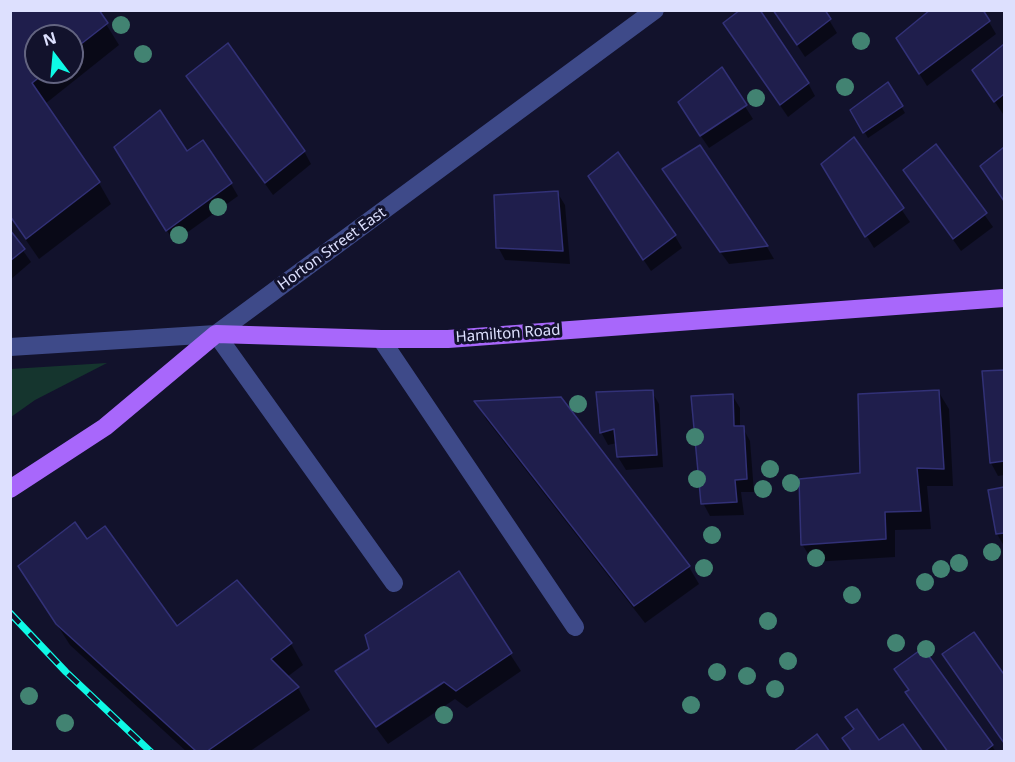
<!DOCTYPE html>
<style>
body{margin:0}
#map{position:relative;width:1015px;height:762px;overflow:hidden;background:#12122c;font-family:"Noto Sans",sans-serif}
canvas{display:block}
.frame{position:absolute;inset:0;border:12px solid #dde0fe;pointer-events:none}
.north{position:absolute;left:24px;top:24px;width:60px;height:60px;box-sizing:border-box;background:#12122c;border:2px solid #636480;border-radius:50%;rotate:344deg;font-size:16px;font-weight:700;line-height:24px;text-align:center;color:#dde0fe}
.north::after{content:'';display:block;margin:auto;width:21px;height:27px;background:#0ef9e5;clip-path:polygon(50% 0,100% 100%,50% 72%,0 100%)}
</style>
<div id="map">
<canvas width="1015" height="762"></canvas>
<div class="frame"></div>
<div class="north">N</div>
</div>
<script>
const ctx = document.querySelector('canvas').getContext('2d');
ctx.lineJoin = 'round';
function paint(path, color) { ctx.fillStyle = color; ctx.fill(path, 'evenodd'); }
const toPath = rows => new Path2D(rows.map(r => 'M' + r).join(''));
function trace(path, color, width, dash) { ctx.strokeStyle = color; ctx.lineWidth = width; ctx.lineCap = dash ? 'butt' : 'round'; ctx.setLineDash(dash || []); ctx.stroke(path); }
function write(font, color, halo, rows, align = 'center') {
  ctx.font = font + ' "Noto Sans",sans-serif'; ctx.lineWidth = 6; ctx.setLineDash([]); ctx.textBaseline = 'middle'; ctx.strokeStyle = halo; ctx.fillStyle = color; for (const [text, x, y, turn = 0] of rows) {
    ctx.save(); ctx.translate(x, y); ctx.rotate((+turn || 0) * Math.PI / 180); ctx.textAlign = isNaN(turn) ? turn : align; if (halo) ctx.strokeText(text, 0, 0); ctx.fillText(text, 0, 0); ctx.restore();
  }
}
const green = toPath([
 [107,363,35,400,11,417,11,369]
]);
const shadow = toPath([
 [10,10,106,24,119,45,45,104,99,183,111,204,39,259,10,217],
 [36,36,72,36,72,72,36,72],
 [774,10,823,10,837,33,805,57],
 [989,22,996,34,927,86,905,51],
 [733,37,808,83,815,96,788,117],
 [1004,46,1004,112,1003,114,974,70],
 [722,70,753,119,709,148,687,116],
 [188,76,304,151,311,164,273,195],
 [888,84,905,113,868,138,852,110],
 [854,140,910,222,874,248,823,164],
 [936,146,993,227,961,251,913,183],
 [699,147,767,247,774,259,729,264,671,183,664,170],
 [1004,149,1004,200,982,166],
 [187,153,231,184,238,196,174,242,124,160],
 [597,190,675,236,682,248,651,271],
 [557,192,565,205,570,264,505,260,498,247],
 [10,232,31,262,10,280],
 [1004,371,1004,475,998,476,991,463,984,372],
 [938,391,949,409,953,486,927,486,931,529,895,530,895,557,813,562,802,544,861,474],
 [652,392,659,404,663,467,626,470,618,457,617,443,608,445,601,432],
 [732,395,740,408,740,428,743,428,750,441,754,492,741,492,744,515,710,516,703,503],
 [561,398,689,567,699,584,645,623,486,419,477,403],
 [1004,489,1004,546,997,534,990,491],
 [86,542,177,628,291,644,303,665,287,677,298,688,310,710,249,752,187,752,70,645,20,567],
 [923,650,992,746,996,752,948,752,914,705,907,693,909,691,896,669],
 [510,654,521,671,467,708,455,699,388,744,347,689,337,671],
 [951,667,1003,675,1004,674,1004,743]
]);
const building = toPath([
 [10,10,99,10,108,23,72,51,72,36,36,36,36,72,46,72,32,83,100,182,26,239,10,216,10,10],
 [740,10,760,10,809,83,780,105,723,23,740,10],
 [773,10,825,10,831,19,797,45,773,10],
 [930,10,983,10,990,21,919,74,896,38,930,10],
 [228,43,305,151,265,183,186,76,228,43],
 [1004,44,1004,94,994,102,972,70,1004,44],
 [722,67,747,105,700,136,678,102,722,67],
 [888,82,903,106,863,133,850,110,888,82],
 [160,110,187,151,203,140,232,183,166,231,114,147,160,110],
 [854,137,904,208,865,237,821,164,854,137],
 [936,144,987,213,953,239,903,170,936,144],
 [700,145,768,246,720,252,662,169,700,145],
 [1004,147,1004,201,980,166,1004,147],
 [618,152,676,235,643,260,588,176,618,152],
 [558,191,563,251,496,248,494,195,558,191],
 [10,230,25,249,10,261,10,230],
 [1004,370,1004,461,990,463,982,371,1004,370],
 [653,390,657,455,617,457,614,429,600,433,596,392,653,390],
 [939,390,944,469,917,468,921,511,885,512,886,539,801,545,799,479,860,473,858,394,939,390],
 [733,394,734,426,744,426,747,479,735,480,737,502,701,504,691,396,733,394],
 [561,397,690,566,634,606,474,401,561,397],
 [1004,487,1004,533,996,534,988,490,1004,487],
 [75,522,87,539,105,526,177,626,237,580,292,643,271,659,299,687,206,752,197,752,56,624,18,566,75,522],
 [459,571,512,653,456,691,444,682,376,727,335,671,369,649,365,635,459,571],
 [974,632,1003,673,1004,672,1004,743,942,654,974,632],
 [923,648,993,745,984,752,948,752,905,692,909,690,894,669,923,648],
 [857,709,879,740,903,724,923,752,852,752,842,738,854,729,845,717,857,709],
 [817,734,830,752,793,752,817,734]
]);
const minor = toPath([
 [216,334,655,10],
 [216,334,394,583],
 [381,339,575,627],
 [10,347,216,334]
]);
const major = toPath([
 [10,489,105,427,216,334,381,339,448,339,1004,298]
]);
const rail = toPath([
 [10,613,66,672,151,752]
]);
const trees = [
 [121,25],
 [861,41],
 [143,54],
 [845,87],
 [756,98],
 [218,207],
 [179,235],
 [578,404],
 [695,437],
 [770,469],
 [697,479],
 [791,483],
 [763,489],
 [712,535],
 [992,552],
 [816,558],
 [959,563],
 [704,568],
 [941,569],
 [925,582],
 [852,595],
 [768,621],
 [896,643],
 [926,649],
 [788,661],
 [717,672],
 [747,676],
 [775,689],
 [29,696],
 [691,705],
 [444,715],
 [65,723]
];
const streetNames = [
 ["Horton Street East",332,249,-36],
 ["Hamilton Road",508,334,-4]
];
paint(green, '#15352e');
paint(shadow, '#0007');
paint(building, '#1f1e4c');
trace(building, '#323177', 1.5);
trace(minor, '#3e4a89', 18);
trace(major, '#a867fb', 18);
trace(rail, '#0ef9e5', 7);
trace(rail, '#12122c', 4.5, [14]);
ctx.fillStyle = '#428372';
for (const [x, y] of trees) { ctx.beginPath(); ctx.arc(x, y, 9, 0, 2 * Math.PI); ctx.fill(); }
write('15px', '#dde0fe', '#12122c', streetNames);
</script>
